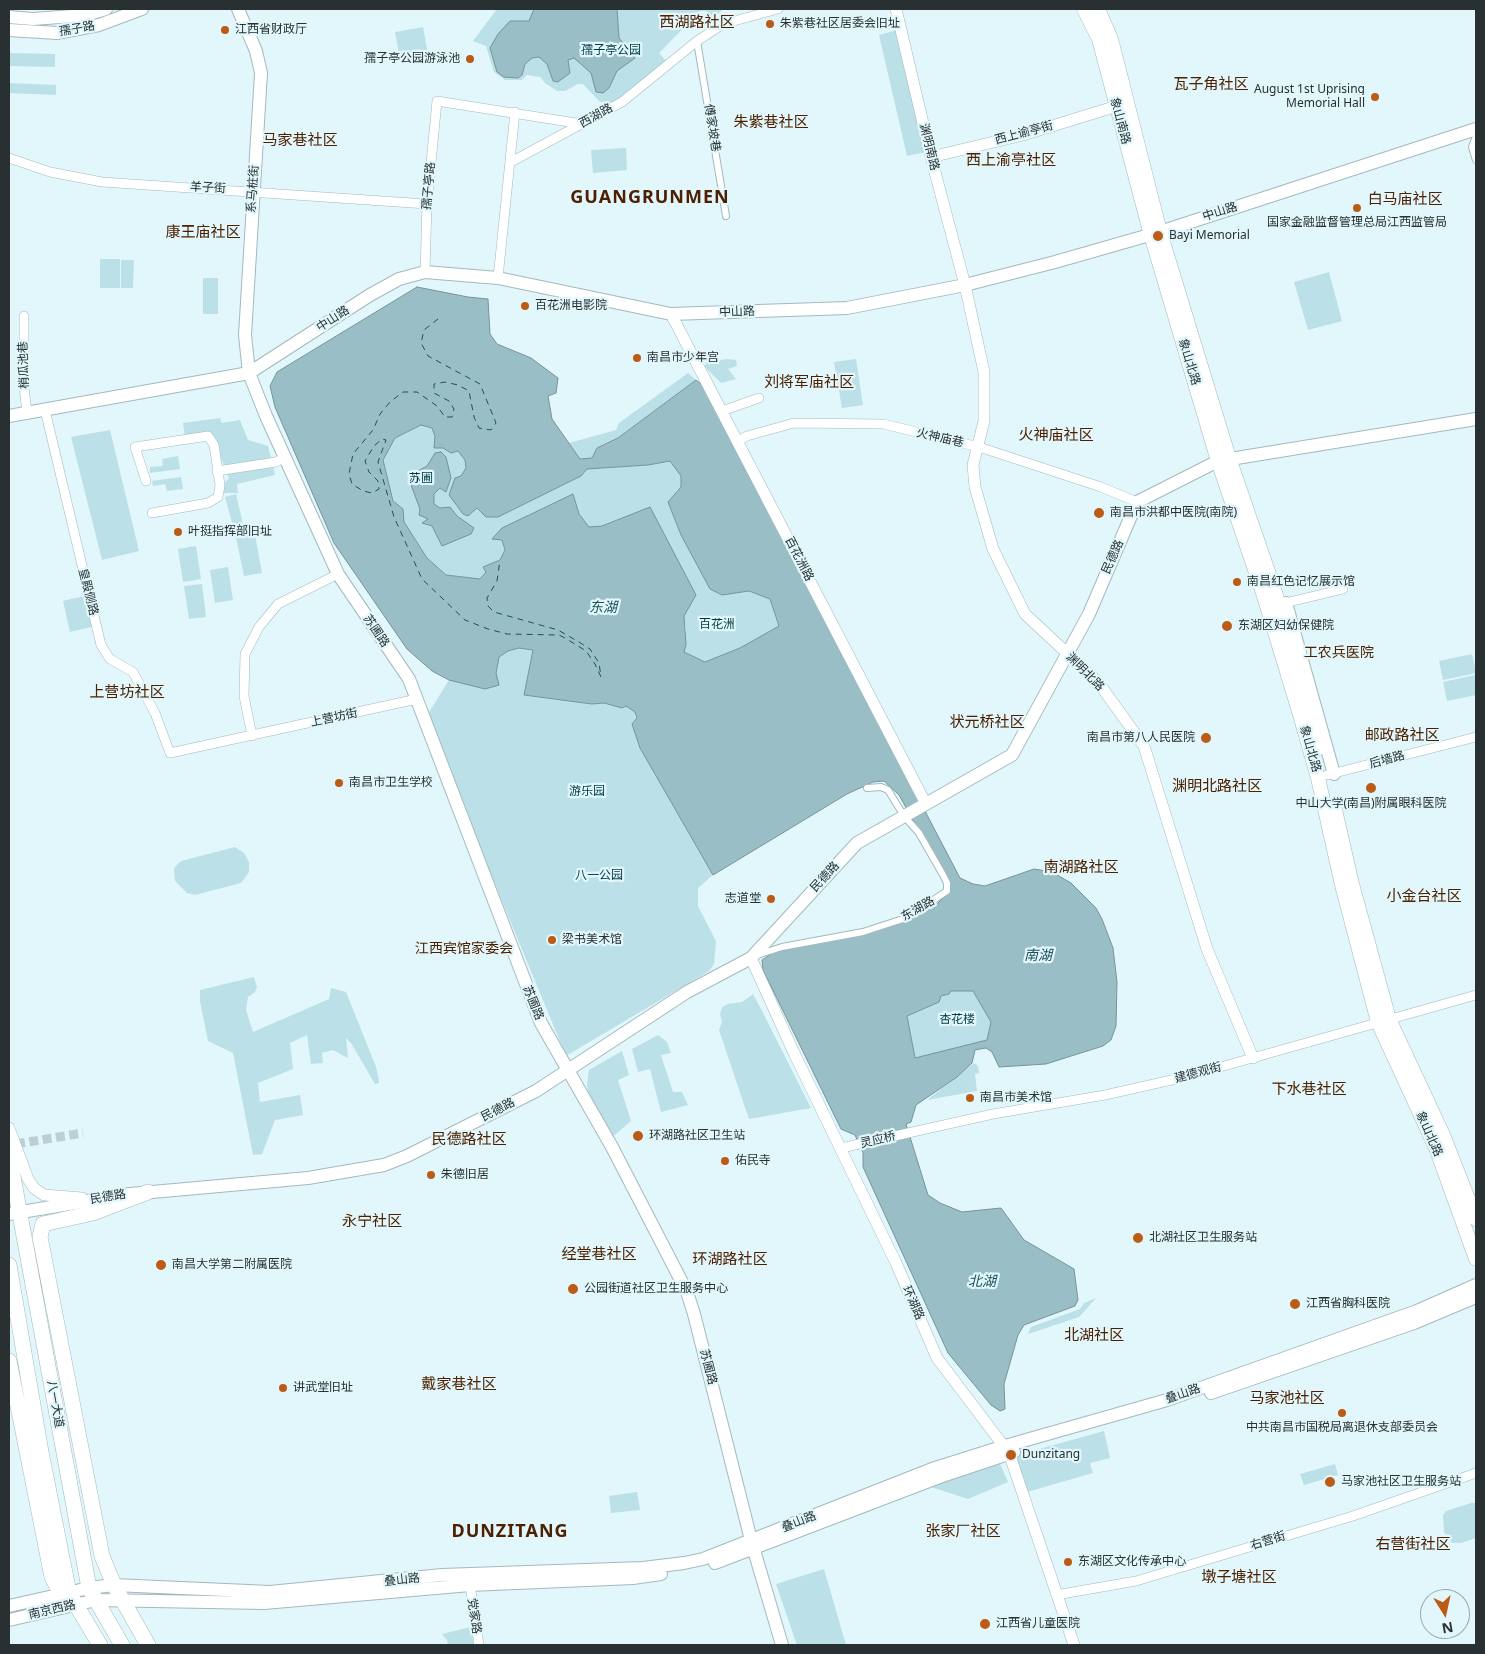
<!DOCTYPE html>
<meta charset="utf-8">
<style>
body{margin:0}
#map{position:relative;width:1485px;height:1654px;overflow:hidden;background:#e1f7fb;font-family:"Noto Sans",sans-serif}
canvas{display:block}
.frame{position:absolute;inset:0;border:10px solid #283032;pointer-events:none}
.north{position:absolute;left:1420px;top:1589px;width:50px;height:50px;box-sizing:border-box;background:#e1f7fb;border:1px solid #97a7ab;border-radius:50%;rotate:170deg;font-size:14px;font-weight:700;line-height:20px;text-align:center;color:#283032}
.north::after{content:'';display:block;margin:auto;width:18px;height:22px;background:#bb5b16;clip-path:polygon(50% 0,100% 100%,50% 72%,0 100%)}
</style>
<div id="map">
<canvas width="1485" height="1654"></canvas>
<div class="frame"></div>
<div class="north">N</div>
</div>
<script>
const ctx = document.querySelector('canvas').getContext('2d');
ctx.lineJoin = 'round';
function paint(path, color) { ctx.fillStyle = color; ctx.fill(path, 'evenodd'); }
const toPath = rows => new Path2D(rows.map(r => 'M' + r).join(''));
function trace(path, color, width, dash) { ctx.strokeStyle = color; ctx.lineWidth = width; ctx.lineCap = dash ? 'butt' : 'round'; ctx.setLineDash(dash || []); ctx.stroke(path); }
function write(font, color, halo, rows, align = 'center') {
  ctx.font = font + ' "Noto Sans","Noto Sans SC",sans-serif'; ctx.lineWidth = 4.5; ctx.setLineDash([]); ctx.textBaseline = 'middle'; ctx.strokeStyle = halo; ctx.fillStyle = color; for (const [text, x, y, turn = 0] of rows) {
    ctx.save(); ctx.translate(x, y); ctx.rotate((+turn || 0) * Math.PI / 180); ctx.textAlign = isNaN(turn) ? turn : align; if (halo) ctx.strokeText(text, 0, 0); ctx.fillText(text, 0, 0); ctx.restore();
  }
}
const green = toPath([
 [497,9,720,9,722,11,712,16,706,11,700,11,659,53,667,62,610,105,599,101,583,84,578,84,565,91,557,91,545,83,540,77,527,75,522,80,505,80,494,72,486,46,473,41],
 [423,27,428,54,400,59,395,32],
 [897,30,926,152,907,156,879,35],
 [9,53,55,54,55,67,9,66],
 [9,83,56,85,56,95,9,93],
 [626,148,627,170,593,173,591,150],
 [100,259,120,259,120,288,100,288],
 [121,260,134,260,133,288,121,288],
 [1329,272,1342,321,1308,330,1294,282],
 [203,278,218,278,218,314,203,314],
 [726,359,736,360,737,366,728,369,736,379,721,383,705,367,706,363],
 [856,359,863,405,842,408,834,362],
 [688,373,696,380,618,438,597,448,592,458,580,459,569,443,616,430,619,423],
 [220,418,222,423,240,420,248,440,268,446,275,475,237,484,238,493,222,493,223,485,229,478,216,446,209,434,185,437,183,423],
 [421,425,432,428,443,448,458,451,465,460,466,468,453,497,456,506,477,508,486,517,498,517,581,476,587,469,648,465,670,461,681,476,681,487,668,502,681,535,710,589,722,595,749,591,770,599,779,626,740,648,705,662,683,652,686,628,684,616,650,507,602,526,589,527,579,514,493,538,502,540,505,550,500,560,483,567,486,572,480,579,446,575,427,558,404,522,403,509,393,501,383,460,395,438],
 [110,430,139,551,102,560,71,437],
 [178,456,180,469,150,473,150,467,163,466,162,459],
 [181,477,183,489,167,491,165,484,153,486,152,481],
 [236,494,243,524,233,526,225,497],
 [253,524,262,573,244,576,234,528],
 [196,546,201,579,183,582,178,549],
 [228,567,233,600,215,603,210,570],
 [202,584,206,617,189,619,184,586],
 [88,595,96,626,70,632,63,601],
 [519,648,533,650,524,695,592,704,604,703,622,708,626,706,635,712,640,748,713,875,698,888,698,906,716,941,714,964,709,971,566,1056,426,717,449,680,485,689,496,673,498,657,508,651],
 [1472,654,1476,673,1443,680,1439,661],
 [1476,675,1476,695,1447,701,1443,682],
 [235,847,244,853,249,862,249,872,241,883,195,895,187,893,175,881,174,868,181,861],
 [254,977,257,987,255,992,248,997,246,1010,253,1032,329,999,331,988,346,992,376,1067,379,1080,379,1083,375,1084,351,1043,346,1038,348,1058,333,1050,322,1053,323,1063,311,1064,307,1035,290,1043,293,1069,258,1083,260,1102,300,1095,303,1115,275,1120,262,1154,253,1155,233,1053,208,1041,200,1001,200,990],
 [951,991,973,991,991,1022,987,1040,915,1059,907,1016,939,1002,941,996,949,994],
 [753,994,761,1009,811,1108,749,1119,719,1030,722,1022,720,1014,722,1007,728,1004,742,1002],
 [658,1035,667,1042,671,1053,661,1055,673,1092,682,1092,688,1105,661,1112,650,1069,638,1072,632,1049],
 [622,1051,629,1075,618,1080,631,1121,610,1139,590,1103,587,1085,589,1070],
 [974,1063,978,1066,979,1073,975,1074,977,1091,927,1100],
 [1096,1298,1079,1317,1028,1334,1031,1327,1080,1309,1084,1303],
 [1104,1431,1110,1458,1090,1463,1093,1473,1027,1492,1014,1456],
 [998,1459,1008,1482,968,1499,931,1487],
 [1335,1464,1338,1475,1304,1485,1300,1474],
 [637,1492,640,1510,611,1513,609,1496],
 [1471,1503,1476,1503,1476,1538,1461,1543,1452,1543,1444,1532,1443,1515,1446,1511],
 [824,1569,846,1645,797,1645,776,1584],
 [471,1627,474,1645,448,1645,447,1640,442,1634]
]);
const water = toPath([
 [534,9,617,9,619,38,635,58,617,71,609,88,603,93,596,92,591,73,574,58,568,60,570,73,558,82,553,81,547,64,539,57,532,58,525,64,522,75,518,78,504,77,497,72,490,48,498,34,510,21,529,21,534,9],
 [417,287,468,297,488,299,490,334,497,344,531,358,558,378,556,393,548,396,552,419,580,459,592,458,597,448,618,438,696,380,702,385,960,878,973,884,985,886,1034,869,1052,872,1071,883,1096,908,1102,919,1113,948,1117,982,1116,1026,1111,1040,1103,1046,1046,1064,999,1067,992,1052,986,1048,975,1050,972,1063,957,1077,916,1105,911,1122,906,1124,928,1195,940,1203,962,1212,1001,1208,1024,1240,1074,1269,1078,1300,1075,1306,1024,1325,1018,1335,1004,1384,1005,1409,1000,1411,991,1405,948,1353,863,1167,863,1153,855,1135,841,1129,763,970,762,960,774,952,865,933,908,921,938,903,949,892,948,883,899,795,884,781,873,782,847,794,713,875,640,748,632,724,637,718,635,712,626,706,622,708,604,703,592,704,524,695,533,650,519,648,508,651,499,657,496,673,499,685,485,689,449,680,432,671,407,649,334,543,275,407,270,386,277,372,417,287],
 [421,425,432,428,435,436,434,448,443,448,451,453,458,451,465,460,466,468,461,476,455,478,449,495,463,514,468,516,477,508,486,517,498,517,581,476,587,469,648,465,670,461,681,476,681,487,668,502,681,535,710,589,722,595,749,591,770,599,779,626,740,648,705,662,684,652,686,645,684,616,696,595,650,507,602,526,589,527,579,514,573,494,502,528,492,539,502,540,505,550,500,560,483,567,486,572,480,579,446,575,427,558,404,522,403,509,393,501,383,460,395,438,421,425],
 [951,991,973,991,991,1022,987,1040,915,1058,907,1016,939,1002,941,996,949,994,951,991],
 [441,452,446,457,451,478,446,492,440,488,434,494,434,504,440,508,450,507,457,516,474,528,471,534,442,546,432,526,422,523,428,519,419,515,420,509,411,485,418,471,427,466,435,453,441,452]
]);
const ferry = toPath([
 [438,319,424,330,421,343,428,356,480,384,496,423,491,430,479,428,474,417,469,391,458,385,445,382,434,384,434,393,449,401,454,409,452,417,445,417,437,406,417,392,403,392,390,402,380,414,373,430,353,454,349,474,352,484,363,491,372,493,379,489,378,481,369,472,365,461,374,446,382,439,386,440,378,462,394,517,422,579,465,620,488,629,507,634,559,635,565,638,586,651,595,664,601,677,599,663,590,649,579,642,558,630,494,612,488,606,487,598,497,581,500,560]
]);
const minorTunnel = toPath([
 [16,1144,83,1133]
]);
const pedestrian = toPath([
 [697,41,726,216],
 [1476,136,1472,147,1476,160],
 [757,955,782,947,863,932,906,918,947,891,947,883,943,875,919,833,904,816,888,790,881,787,867,788]
]);
const minor = toPath([
 [9,158,50,172,102,182,427,204],
 [511,162,622,102,697,41,723,24,778,9],
 [425,272,427,204,437,101,582,124],
 [498,278,515,112],
 [24,316,24,387,27,413],
 [45,410,101,645,110,659,133,672,155,713,170,753,417,699],
 [722,411,759,398],
 [738,441,747,436,794,423,883,424,979,447,1101,487,1137,502],
 [217,471,276,462,285,457],
 [146,481,135,447,208,436,214,445,220,485,218,497,208,503,152,513],
 [1281,604,1343,589],
 [252,736,244,696,245,654,259,627,278,604,338,574],
 [1327,775,1476,737],
 [841,1148,993,1114,1105,1095,1185,1077,1476,995],
 [466,1584,470,1585,479,1645],
 [1056,1595,1136,1581,1353,1516,1476,1473]
]);
const tertiary = toPath([
 [896,9,931,157,965,285,984,372,984,421,973,465,975,487,993,549,1025,614,1098,682,1144,746,1207,949,1253,1058],
 [931,157,1023,135,1117,106],
 [671,314,926,804],
 [751,958,794,1053,896,1263,937,1358,1009,1453,1074,1645],
 [9,1128,28,1179,34,1188,44,1195,82,1198]
]);
const secondary = toPath([
 [238,9,256,51,261,73,245,335,249,373,266,416,338,574,409,679,541,1023,612,1147,687,1292,694,1314,751,1540,782,1645],
 [9,17,33,19,86,15,106,9],
 [9,30,57,33,99,25,142,9],
 [9,416,249,373,370,295,399,279,425,272,498,278,671,314,847,308,965,285,1055,262,1160,232,1476,129],
 [1286,603,1334,774],
 [9,1214,130,1194,308,1178,384,1165,407,1156,536,1091,687,992,751,958,857,843,1012,755,1089,614,1137,502,1218,461,1476,419],
 [1211,1393,1414,1323,1476,1297],
 [715,1563,945,1475,1014,1452],
 [9,1606,89,1588,114,1585,270,1592,442,1575,643,1568,684,1563,703,1559,932,1469,1005,1446,1167,1400,1417,1311,1476,1285],
 [9,1620,96,1600,264,1603,470,1585,633,1578,661,1574]
]);
const primary = toPath([
 [1084,9,1099,39,1151,235,1218,461,1264,596,1301,718,1318,778,1342,885,1378,1022,1436,1148,1476,1259],
 [1098,9,1111,39,1160,232,1229,458,1275,592,1319,748],
 [1335,810,1352,884,1389,1019,1443,1135,1476,1219]
]);
const trunk = toPath([
 [9,1155,89,1588,122,1645],
 [148,1192,93,1213,43,1224,40,1237,102,1556,114,1585,148,1645],
 [9,1265,41,1452,69,1593,100,1645],
 [9,1361,52,1577,66,1605]
]);
const markers = [
 [770,24,5,"#bb5b16"],
 [225,30,5,"#bb5b16"],
 [470,59,5,"#bb5b16"],
 [1375,97,5,"#bb5b16"],
 [1357,208,5,"#bb5b16"],
 [1158,236,6,"#bb5b16"],
 [525,306,5,"#bb5b16"],
 [637,358,5,"#bb5b16"],
 [1099,513,6,"#bb5b16"],
 [178,532,5,"#bb5b16"],
 [1237,582,5,"#bb5b16"],
 [1227,626,6,"#bb5b16"],
 [1206,738,6,"#bb5b16"],
 [339,783,5,"#bb5b16"],
 [1371,788,6,"#bb5b16"],
 [771,899,5,"#bb5b16"],
 [552,940,5,"#bb5b16"],
 [970,1098,5,"#bb5b16"],
 [638,1136,6,"#bb5b16"],
 [725,1161,5,"#bb5b16"],
 [431,1175,5,"#bb5b16"],
 [1138,1238,6,"#bb5b16"],
 [161,1265,6,"#bb5b16"],
 [573,1289,6,"#bb5b16"],
 [1295,1304,6,"#bb5b16"],
 [283,1388,5,"#bb5b16"],
 [1342,1413,5,"#bb5b16"],
 [1011,1455,6,"#bb5b16"],
 [1330,1482,6,"#bb5b16"],
 [1068,1562,5,"#bb5b16"],
 [985,1624,6,"#bb5b16"]
];
const poiNames = [
 ["朱紫巷社区居委会旧址",780,24],
 ["江西省财政厅",235,30],
 ["孺子亭公园游泳池",460,59,"right"],
 ["August 1st Uprising",1365,90,"right"],
 ["Memorial Hall",1365,104,"right"],
 ["国家金融监督管理总局江西监管局",1357,223,"center"],
 ["Bayi Memorial",1169,236],
 ["百花洲电影院",535,306],
 ["南昌市少年宫",647,358],
 ["南昌市洪都中医院(南院)",1110,513],
 ["叶挺指挥部旧址",188,532],
 ["南昌红色记忆展示馆",1247,582],
 ["东湖区妇幼保健院",1238,626],
 ["南昌市第八人民医院",1195,738,"right"],
 ["南昌市卫生学校",349,783],
 ["中山大学(南昌)附属眼科医院",1371,804,"center"],
 ["志道堂",761,899,"right"],
 ["梁书美术馆",562,940],
 ["南昌市美术馆",980,1098],
 ["环湖路社区卫生站",649,1136],
 ["佑民寺",735,1161],
 ["朱德旧居",441,1175],
 ["北湖社区卫生服务站",1149,1238],
 ["南昌大学第二附属医院",172,1265],
 ["公园街道社区卫生服务中心",584,1289],
 ["江西省胸科医院",1306,1304],
 ["讲武堂旧址",293,1388],
 ["中共南昌市国税局离退休支部委员会",1342,1428,"center"],
 ["Dunzitang",1022,1455],
 ["马家池社区卫生服务站",1341,1482],
 ["东湖区文化传承中心",1078,1562],
 ["江西省儿童医院",996,1624]
];
const streetNames = [
 ["孺子路",77,29,-10],
 ["西湖路",596,116,-29],
 ["象山南路",1120,121,75],
 ["傅家坡巷",712,128,81],
 ["西上谕亭街",1024,133,-15],
 ["渊明南路",929,147,76],
 ["孺子亭路",429,186,-85],
 ["羊子街",208,188,3],
 ["系马桩街",253,189,-86],
 ["中山路",1220,212,-18],
 ["中山路",737,312,-2],
 ["中山路",333,319,-33],
 ["象山北路",1189,362,73],
 ["梢瓜池巷",24,365,-92],
 ["火神庙巷",940,438,13],
 ["民德路",1113,557,-66],
 ["百花洲路",799,559,63],
 ["皇殿侧路",88,592,76],
 ["苏圃路",376,631,56],
 ["渊明北路",1085,672,45],
 ["上营坊街",334,718,-12],
 ["象山北路",1310,749,74],
 ["后墙路",1387,760,-15],
 ["民德路",825,877,-47],
 ["东湖路",918,909,-30],
 ["苏圃路",533,1003,68],
 ["建德观街",1198,1073,-15],
 ["民德路",498,1110,-27],
 ["象山北路",1429,1134,66],
 ["灵应桥",878,1140,-13],
 ["民德路",108,1197,-9],
 ["环湖路",913,1303,66],
 ["苏圃路",708,1367,76],
 ["叠山路",1183,1394,-19],
 ["八一大道",55,1404,80],
 ["叠山路",799,1522,-21],
 ["右营街",1268,1541,-17],
 ["叠山路",402,1580,-6],
 ["南京西路",52,1610,-13],
 ["党家路",474,1616,82]
];
const parkNames = [
 ["孺子亭公园",611,51],
 ["苏圃",421,479],
 ["百花洲",717,625],
 ["游乐园",587,792],
 ["八一公园",599,876],
 ["杏花楼",957,1020]
];
const waterNames = [
 ["东湖",603,608],
 ["南湖",1038,956],
 ["北湖",982,1282]
];
const neighbourhoodNames = [
 ["工农兵医院",1339,653],
 ["江西宾馆家委会",464,949]
];
const quarterNames = [
 ["西湖路社区",697,23],
 ["瓦子角社区",1211,85],
 ["朱紫巷社区",771,123],
 ["马家巷社区",300,141],
 ["西上渝亭社区",1011,161],
 ["白马庙社区",1405,200],
 ["康王庙社区",203,233],
 ["刘将军庙社区",809,383],
 ["火神庙社区",1056,436],
 ["上营坊社区",127,693],
 ["状元桥社区",987,723],
 ["邮政路社区",1402,736],
 ["渊明北路社区",1217,787],
 ["南湖路社区",1081,868],
 ["小金台社区",1424,897],
 ["下水巷社区",1309,1090],
 ["民德路社区",469,1140],
 ["永宁社区",372,1222],
 ["经堂巷社区",599,1255],
 ["环湖路社区",730,1260],
 ["北湖社区",1094,1336],
 ["戴家巷社区",459,1385],
 ["马家池社区",1287,1399],
 ["张家厂社区",963,1532],
 ["右营街社区",1413,1545],
 ["墩子塘社区",1239,1578]
];
const districtNames = [
 ["GUANGRUNMEN",650,198],
 ["DUNZITANG",510,1532]
];
paint(green, '#bbe0e8');
paint(water, '#99bec6');
trace(water, '#77939a', 1);
trace(ferry, '#1c515a', 1, [6, 5]);
trace(minorTunnel, '#bccfd3', 9, [9, 4.5]);
trace(pedestrian, '#a4b9bd', 8);
trace(minor, '#a4b9bd', 10);
trace(tertiary, '#a4b9bd', 12);
trace(secondary, '#a4b9bd', 14);
trace(primary, '#a4b9bd', 15);
trace(trunk, '#a4b9bd', 16);
trace(pedestrian, '#fff', 6);
trace(minor, '#fff', 9);
trace(tertiary, '#fff', 11);
trace(secondary, '#fff', 12);
trace(primary, '#fff', 14);
trace(trunk, '#fff', 15);
for (const [x, y, r, color] of markers) { const dot = new Path2D(); dot.arc(x, y, r, 0, 2 * Math.PI); ctx.fillStyle = color; ctx.fill(dot); trace(dot, '#e1f7fb', 2); }
write('12px', '#283032', '#e1f7fb', poiNames, 'left');
write('12px', '#283032', '#e1f7fb', streetNames);
write('12px', '#003b45', '#e1f7fb', parkNames);
write('italic 14px', '#1c515a', '#e1f7fb', waterNames);
write('14px', '#4e2001', '#e1f7fb', neighbourhoodNames);
write('15px', '#4e2001', '#e1f7fb', quarterNames);
ctx.letterSpacing = '1px';
write('bold 18px', '#4e2001', '#e1f7fb', districtNames);
ctx.letterSpacing = '0px';
</script>
